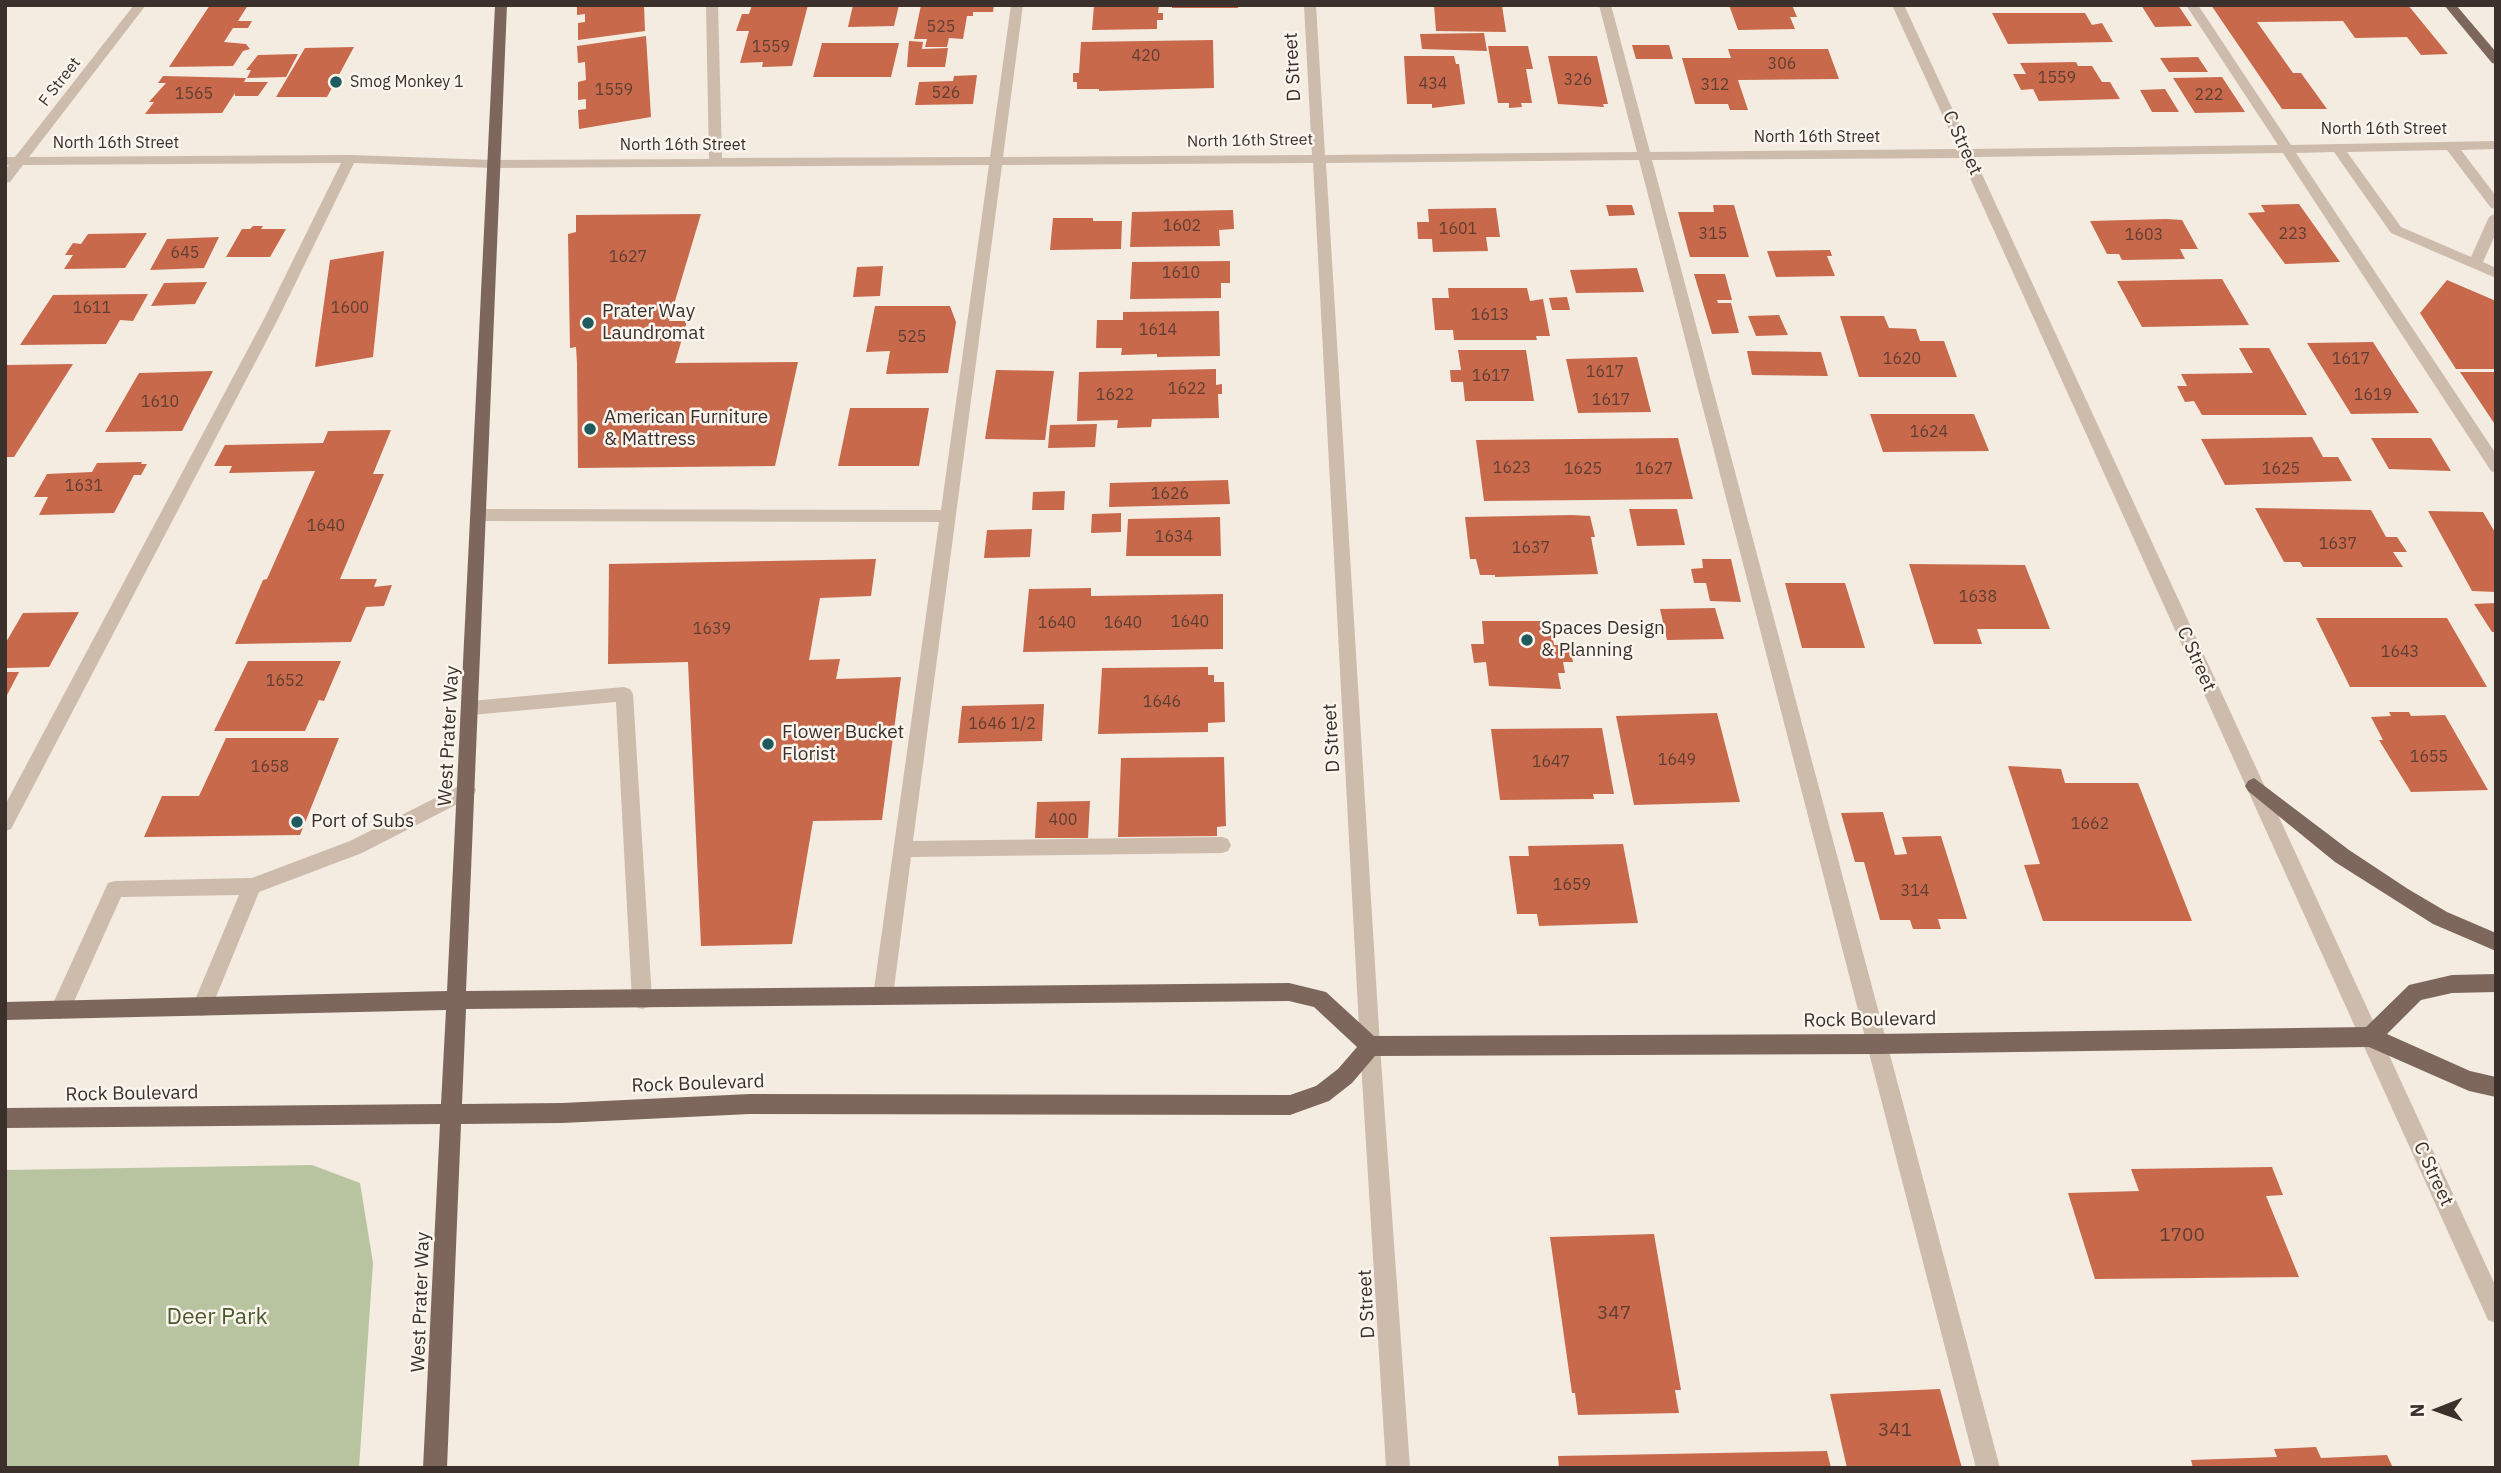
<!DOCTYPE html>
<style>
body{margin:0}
#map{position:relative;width:2501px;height:1473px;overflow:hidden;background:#f4ebe1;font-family:"IBM Plex Sans",sans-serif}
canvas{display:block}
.frame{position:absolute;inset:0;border:7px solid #3b302b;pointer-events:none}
.north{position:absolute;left:2403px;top:1375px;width:70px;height:70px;-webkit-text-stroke:5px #fbf5ee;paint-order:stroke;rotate:269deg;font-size:19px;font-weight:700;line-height:28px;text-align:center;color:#3b302b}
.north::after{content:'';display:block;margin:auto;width:24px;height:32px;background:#3b302b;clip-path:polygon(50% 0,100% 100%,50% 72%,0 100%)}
</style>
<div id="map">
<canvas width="2501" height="1473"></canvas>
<div class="frame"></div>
<div class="north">N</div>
</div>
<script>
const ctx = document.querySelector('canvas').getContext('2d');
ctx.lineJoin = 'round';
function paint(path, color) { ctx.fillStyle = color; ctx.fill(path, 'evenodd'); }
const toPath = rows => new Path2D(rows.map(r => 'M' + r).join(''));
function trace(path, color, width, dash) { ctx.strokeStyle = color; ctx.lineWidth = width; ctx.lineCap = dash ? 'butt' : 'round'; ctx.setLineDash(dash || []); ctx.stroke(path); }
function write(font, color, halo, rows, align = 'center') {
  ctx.font = font + ' "IBM Plex Sans",sans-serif'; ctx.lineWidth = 5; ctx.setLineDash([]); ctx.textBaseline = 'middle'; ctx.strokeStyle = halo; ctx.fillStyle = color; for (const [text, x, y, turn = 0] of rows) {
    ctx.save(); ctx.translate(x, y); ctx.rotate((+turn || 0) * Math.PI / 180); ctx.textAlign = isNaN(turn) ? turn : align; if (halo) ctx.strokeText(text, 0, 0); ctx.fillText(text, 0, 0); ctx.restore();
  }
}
const green = toPath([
 [312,1165,360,1183,373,1263,359,1468,5,1468,5,1170]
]);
const building = toPath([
 [210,5,248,5,238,21,252,21,248,28,233,28,224,42,246,44,250,49,243,51,233,66,169,67],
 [577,5,644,5,645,31,578,40,578,23,585,22,585,14,577,15],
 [752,5,808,5,792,66,762,67,763,62,740,63,749,31,736,31,742,14,749,14],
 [853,5,899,5,894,26,848,27],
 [921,5,994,5,993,12,973,12,973,16,967,16,963,39,949,38,947,47,925,47,927,39,914,39],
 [1094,5,1159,5,1158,13,1163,13,1163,20,1157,20,1157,29,1092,30],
 [1172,5,1238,5,1238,8,1172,8],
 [1434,5,1502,5,1506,32,1436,31],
 [1729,5,1792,5,1797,17,1790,17,1795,29,1738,30],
 [2141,5,2178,5,2192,26,2155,27],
 [2211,5,2408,5,2448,54,2421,55,2407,37,2355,38,2343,21,2257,22,2293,73,2301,73,2327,109,2282,109],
 [1992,13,2085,13,2092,25,2102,23,2113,42,2008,44],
 [1484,33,1487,51,1422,49,1420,34],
 [646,36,651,117,579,129,578,110,586,109,586,99,578,100,578,82,586,80,585,62,578,63,577,46],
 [1213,40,1214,88,1099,91,1099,89,1077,89,1077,82,1073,82,1073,73,1079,73,1081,42],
 [909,41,923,42,922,49,948,48,945,67,907,67],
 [822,43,899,43,891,77,813,77],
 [1632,45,1669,45,1673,59,1636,59],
 [1488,46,1528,46,1533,69,1526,69,1532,103,1521,103,1522,107,1509,108,1509,103,1498,103],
 [354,47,327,97,276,97,305,48],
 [1728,49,1828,49,1839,79,1738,80,1748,110,1730,110,1728,104,1695,104,1682,58,1731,58],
 [298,54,286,77,247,78,251,70,246,70,258,55],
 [1404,56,1454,56,1456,64,1459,64,1465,104,1432,108,1432,104,1407,104],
 [1548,56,1597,56,1608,104,1603,104,1604,107,1558,104],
 [2198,57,2208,72,2169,72,2160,58],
 [2076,62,2078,66,2092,66,2102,82,2110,82,2120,99,2039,101,2033,89,2021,90,2013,74,2026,74,2020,63],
 [977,75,973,104,915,105,919,82,953,81,954,76],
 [163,76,246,78,244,82,268,82,258,96,235,96,235,93,222,113,145,114,154,102,149,102,166,83,158,83],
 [2222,77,2245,112,2195,113,2173,78],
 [2165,89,2179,112,2152,112,2140,90],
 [2299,204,2340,262,2285,264,2248,213,2265,212,2261,205],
 [1606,205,1632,205,1635,215,1609,216],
 [1713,205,1734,205,1749,257,1690,257,1678,212,1714,212],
 [1496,208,1500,237,1486,237,1488,251,1433,252,1432,239,1418,239,1417,222,1429,222,1428,209],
 [1233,210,1234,229,1219,230,1220,246,1130,247,1132,212],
 [701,214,669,321,687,321,675,363,798,362,775,466,578,468,577,363,576,347,570,348,568,234,576,232,576,215],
 [1053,218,1093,218,1093,221,1122,221,1121,249,1050,250],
 [2166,219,2182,220,2198,249,2180,249,2185,259,2122,260,2119,254,2107,254,2090,221],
 [253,226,263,226,261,229,286,229,270,257,226,257,242,229,250,229],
 [147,233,125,268,64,269,73,255,65,255,73,243,81,244,88,234],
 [219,237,204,268,150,270,167,239],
 [1830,250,1832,256,1827,256,1835,276,1776,277,1767,251],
 [384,251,373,357,315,367,330,260],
 [1230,261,1230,283,1221,283,1221,298,1130,299,1132,262],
 [883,266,880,296,853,297,857,267],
 [1637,268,1644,292,1576,293,1570,270],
 [1694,274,1725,274,1732,300,1717,300,1718,303,1731,303,1739,333,1712,334],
 [2222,279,2249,325,2142,327,2117,281],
 [2447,280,2496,301,2496,369,2456,369,2420,313],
 [207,282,195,304,151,306,164,283],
 [1448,288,1527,288,1530,301,1543,299,1550,336,1536,336,1537,340,1454,340,1453,330,1435,330,1432,298,1449,298],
 [148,294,133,321,120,320,106,344,20,345,53,295],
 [1567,297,1570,310,1552,310,1549,298],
 [875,306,950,306,956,322,948,373,886,374,890,351,866,352],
 [1219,311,1220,356,1157,357,1157,354,1121,355,1122,348,1096,348,1097,320,1123,320,1123,312],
 [1779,315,1788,335,1756,336,1748,316],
 [1840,316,1884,316,1889,328,1916,329,1920,341,1944,341,1957,377,1859,377],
 [2373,342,2394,375,2419,413,2351,414,2307,343],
 [2239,348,2269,348,2307,415,2202,415,2194,401,2185,402,2177,386,2187,386,2181,374,2253,373],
 [1458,350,1526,350,1534,401,1465,401,1463,382,1451,382,1450,370,1461,370],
 [1747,351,1821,352,1828,376,1752,375],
 [1637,357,1651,412,1578,413,1566,359],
 [73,364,14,457,5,457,5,365],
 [1216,369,1216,385,1222,384,1222,394,1218,394,1219,418,1152,419,1151,427,1117,428,1118,420,1077,421,1079,372],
 [996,370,1054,371,1045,440,985,439],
 [213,371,182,431,105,432,139,373],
 [2460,372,2496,372,2496,426],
 [850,408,929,408,919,466,838,466],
 [1870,414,1974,414,1989,451,1883,452],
 [1097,424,1095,447,1048,448,1050,425],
 [391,430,373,474,384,474,340,579,377,579,374,587,392,585,384,606,366,607,351,642,235,644,263,580,267,579,315,471,229,473,232,466,214,466,225,445,323,443,328,431],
 [2312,437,2323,457,2338,457,2352,481,2225,485,2201,439],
 [1678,438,1693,499,1484,501,1476,440],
 [2371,438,2431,438,2451,471,2389,469],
 [142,462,141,464,147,464,141,475,134,475,114,513,39,515,48,497,34,497,47,474,92,472,97,463],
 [1228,480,1230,504,1109,507,1110,483],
 [1065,491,1064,510,1032,510,1033,492],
 [2255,508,2371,510,2386,537,2397,537,2407,552,2393,552,2403,567,2303,567,2300,562,2284,562],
 [1629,509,1677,509,1685,545,1637,546],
 [2428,511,2483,512,2496,534,2496,592,2472,591],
 [1121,513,1121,532,1091,533,1092,514],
 [1572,515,1590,516,1595,537,1591,537,1598,574,1495,577,1495,575,1480,575,1476,559,1470,559,1465,517],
 [1220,517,1221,556,1126,556,1128,519],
 [1032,529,1030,557,984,558,987,530],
 [876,559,871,596,820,598,809,660,840,659,836,679,901,677,882,820,813,821,792,944,701,946,688,662,608,664,609,564],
 [1702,559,1731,559,1741,602,1710,601,1706,583,1694,583,1691,569,1703,568],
 [1909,564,2025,565,2050,629,1977,629,1982,644,1934,644],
 [1785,583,1845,583,1865,648,1802,648],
 [1091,588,1091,596,1223,594,1223,649,1023,652,1029,589],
 [2496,603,2496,632,2492,632,2474,604],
 [1715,608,1724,639,1667,640,1660,609],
 [79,612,49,667,5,668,5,644,23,613],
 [2316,618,2447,618,2487,687,2350,687],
 [1482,621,1550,621,1554,645,1570,645,1573,662,1563,662,1565,673,1558,673,1561,689,1489,686,1486,662,1474,663,1471,644,1484,644],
 [248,661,341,661,324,701,319,700,305,731,214,731],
 [1208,667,1208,675,1214,675,1214,682,1224,682,1225,722,1208,723,1208,732,1098,734,1102,668],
 [5,672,19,672,5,699],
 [1044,704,1042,741,958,743,962,706],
 [2389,712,2409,712,2411,716,2445,715,2488,790,2411,792,2379,740,2383,740,2371,717,2391,716],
 [1717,713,1740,802,1634,805,1616,716],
 [1602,728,1614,794,1593,794,1594,799,1500,800,1491,729],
 [226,738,339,738,300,835,144,837,162,796,199,796],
 [1224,757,1226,826,1217,827,1217,836,1118,837,1121,758],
 [2008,766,2061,769,2065,783,2138,783,2192,921,2043,921,2024,865,2040,864],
 [1090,801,1088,838,1035,838,1037,802],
 [1883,812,1895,855,1907,854,1902,837,1941,836,1967,919,1938,919,1941,929,1913,929,1910,920,1880,920,1864,862,1855,862,1841,813],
 [1623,844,1638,923,1539,926,1537,914,1517,914,1509,856,1529,856,1528,846],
 [2272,1167,2283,1195,2266,1196,2299,1277,2095,1279,2068,1193,2139,1191,2131,1169],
 [1654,1234,1681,1390,1675,1390,1679,1413,1578,1415,1575,1393,1572,1393,1550,1237],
 [1940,1389,1962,1468,1847,1468,1830,1394],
 [2316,1447,2321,1458,2387,1455,2393,1468,2193,1468,2191,1460,2277,1457,2274,1449],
 [1827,1451,1831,1468,1559,1468,1558,1456]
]);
const minor = toPath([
 [134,5,146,5,29,157,350,155,494,160,709,159,706,5,718,5,722,158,990,157,1011,5,1023,5,1003,157,1312,155,1304,5,1316,5,1325,155,1637,152,1599,5,1611,5,1650,152,1958,149,1892,5,1904,5,1971,149,2278,145,2186,5,2198,5,2291,145,2496,141,2496,149,2461,150,2496,196,2496,209,2491,208,2447,150,2347,152,2401,227,2471,257,2489,217,2496,213,2496,233,2483,262,2496,268,2496,278,2391,233,2334,152,2296,153,2496,454,2496,473,2491,471,2283,153,1974,157,2496,1287,2496,1323,2488,1320,1961,158,1652,160,2000,1468,1976,1468,1639,160,1326,163,1380,1046,1410,1468,1386,1468,1360,1046,1313,163,1002,165,913,841,1222,837,1228,839,1231,845,1228,851,1222,853,911,857,893,996,890,1003,883,1005,876,1003,873,996,939,522,480,521,472,515,480,509,941,510,989,165,494,168,354,163,278,319,11,829,5,831,5,805,264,319,341,163,23,165,10,182,5,183,5,170,9,165,5,165,5,157,15,157,134,5],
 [624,687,630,689,633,694,652,1000,649,1007,642,1009,635,1007,632,1000,616,702,471,715,465,713,462,708,465,703,471,701,624,687],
 [467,782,473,784,476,790,473,796,362,853,259,892,209,1014,202,1016,195,1014,192,1007,239,895,121,897,67,1017,60,1019,53,1017,50,1010,108,883,115,881,252,878,350,841,467,782]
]);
const major = toPath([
 [495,5,507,5,466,991,1289,983,1326,992,1374,1036,1877,1034,2366,1027,2409,985,2452,975,2496,974,2496,992,2452,993,2421,1000,2387,1034,2470,1071,2496,1077,2496,1097,2469,1091,2369,1047,1877,1054,1375,1056,1352,1083,1329,1101,1290,1115,750,1114,562,1123,461,1124,447,1468,423,1468,440,1124,5,1128,5,1108,441,1104,446,1010,5,1020,5,1002,447,991,495,5],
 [1289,1001,1314,1007,1357,1047,1338,1069,1316,1086,1290,1095,750,1094,562,1103,462,1104,466,1009,1289,1001],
 [2444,5,2456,5,2496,52,2496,64,2492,63,2444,5],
 [2254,778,2349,850,2408,889,2447,912,2496,933,2496,951,2433,924,2335,862,2248,791,2245,786,2248,781,2254,778]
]);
const markers = [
 [336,82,7,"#1f5a5e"],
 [588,323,7,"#1f5a5e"],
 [590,429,7,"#1f5a5e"],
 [1527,640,7,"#1f5a5e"],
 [768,744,7,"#1f5a5e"],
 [297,822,7,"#1f5a5e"]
];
const numberNames = [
 ["525",941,27],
 ["1559",771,47],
 ["420",1146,56],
 ["306",1782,64],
 ["1559",2057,78],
 ["326",1578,80],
 ["434",1433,84],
 ["312",1715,85],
 ["1559",614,90],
 ["526",946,93],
 ["1565",194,94],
 ["222",2209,95],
 ["1602",1182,226],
 ["1601",1458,229],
 ["315",1713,234],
 ["223",2293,234],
 ["1603",2144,235],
 ["645",185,253],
 ["1627",628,257],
 ["1610",1181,273],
 ["1611",92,308],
 ["1600",350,308],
 ["1613",1490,315],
 ["1614",1158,330],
 ["525",912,337],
 ["1620",1902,359],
 ["1617",2351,359],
 ["1617",1605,372],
 ["1617",1491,376],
 ["1622",1187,389],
 ["1622",1115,395],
 ["1619",2373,395],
 ["1617",1611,400],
 ["1610",160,402],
 ["1624",1929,432],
 ["1623",1512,468],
 ["1625",1583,469],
 ["1627",1654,469],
 ["1625",2281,469],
 ["1631",84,486],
 ["1626",1170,494],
 ["1640",326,526],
 ["1634",1174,537],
 ["1637",2338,544],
 ["1637",1531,548],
 ["1638",1978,597],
 ["1640",1190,622],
 ["1640",1057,623],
 ["1640",1123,623],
 ["1639",712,629],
 ["1643",2400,652],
 ["1652",285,681],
 ["1646",1162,702],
 ["1646 1/2",1002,724],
 ["1655",2429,757],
 ["1649",1677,760],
 ["1647",1551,762],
 ["1658",270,767],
 ["400",1063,820],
 ["1662",2090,824],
 ["1659",1572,885],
 ["314",1915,891]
];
const farStreetnames = [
 ["F Street",60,82,-52],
 ["North 16th Street",2384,129],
 ["North 16th Street",1817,137],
 ["North 16th Street",1250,141,-1],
 ["North 16th Street",116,143],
 ["North 16th Street",683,145]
];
const farPoinames = [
 ["Smog Monkey 1",350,82]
];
const streetNames = [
 ["D Street",1293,67,-93],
 ["C Street",1962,143,65],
 ["C Street",2196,659,66],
 ["West Prater Way",449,736,-87],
 ["D Street",1332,738,-93],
 ["Rock Boulevard",1870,1020,-1],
 ["Rock Boulevard",698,1084,-2],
 ["Rock Boulevard",132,1094,-1],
 ["C Street",2433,1174,65],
 ["West Prater Way",421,1302,-88],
 ["D Street",1367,1304,-93]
];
const poiNames = [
 ["Prater Way",602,312],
 ["Laundromat",602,334],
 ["American Furniture",604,418],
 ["& Mattress",604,440],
 ["Spaces Design",1541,629],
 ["& Planning",1541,651],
 ["Flower Bucket",782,733],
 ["Florist",782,755],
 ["Port of Subs",311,822]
];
const nearNumbernames = [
 ["1700",2182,1236],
 ["347",1614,1314],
 ["341",1895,1431]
];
const nearParknames = [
 ["Deer Park",217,1317]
];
paint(green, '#b8c4a0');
paint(building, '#c8694b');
paint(minor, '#cdbbac');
paint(major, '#7d675c');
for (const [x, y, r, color] of markers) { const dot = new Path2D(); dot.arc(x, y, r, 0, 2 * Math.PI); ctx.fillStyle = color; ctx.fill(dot); trace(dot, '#fbf5ee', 2.5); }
write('16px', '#5e3e33', null, numberNames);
write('16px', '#3b302b', '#fbf5ee', farStreetnames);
write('16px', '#3b302b', '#fbf5ee', farPoinames, 'left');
write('19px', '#3b302b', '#fbf5ee', streetNames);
write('19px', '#3b302b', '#fbf5ee', poiNames, 'left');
write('19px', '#5e3e33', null, nearNumbernames);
write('23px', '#4a5a2e', '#fbf5ee', nearParknames);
</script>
